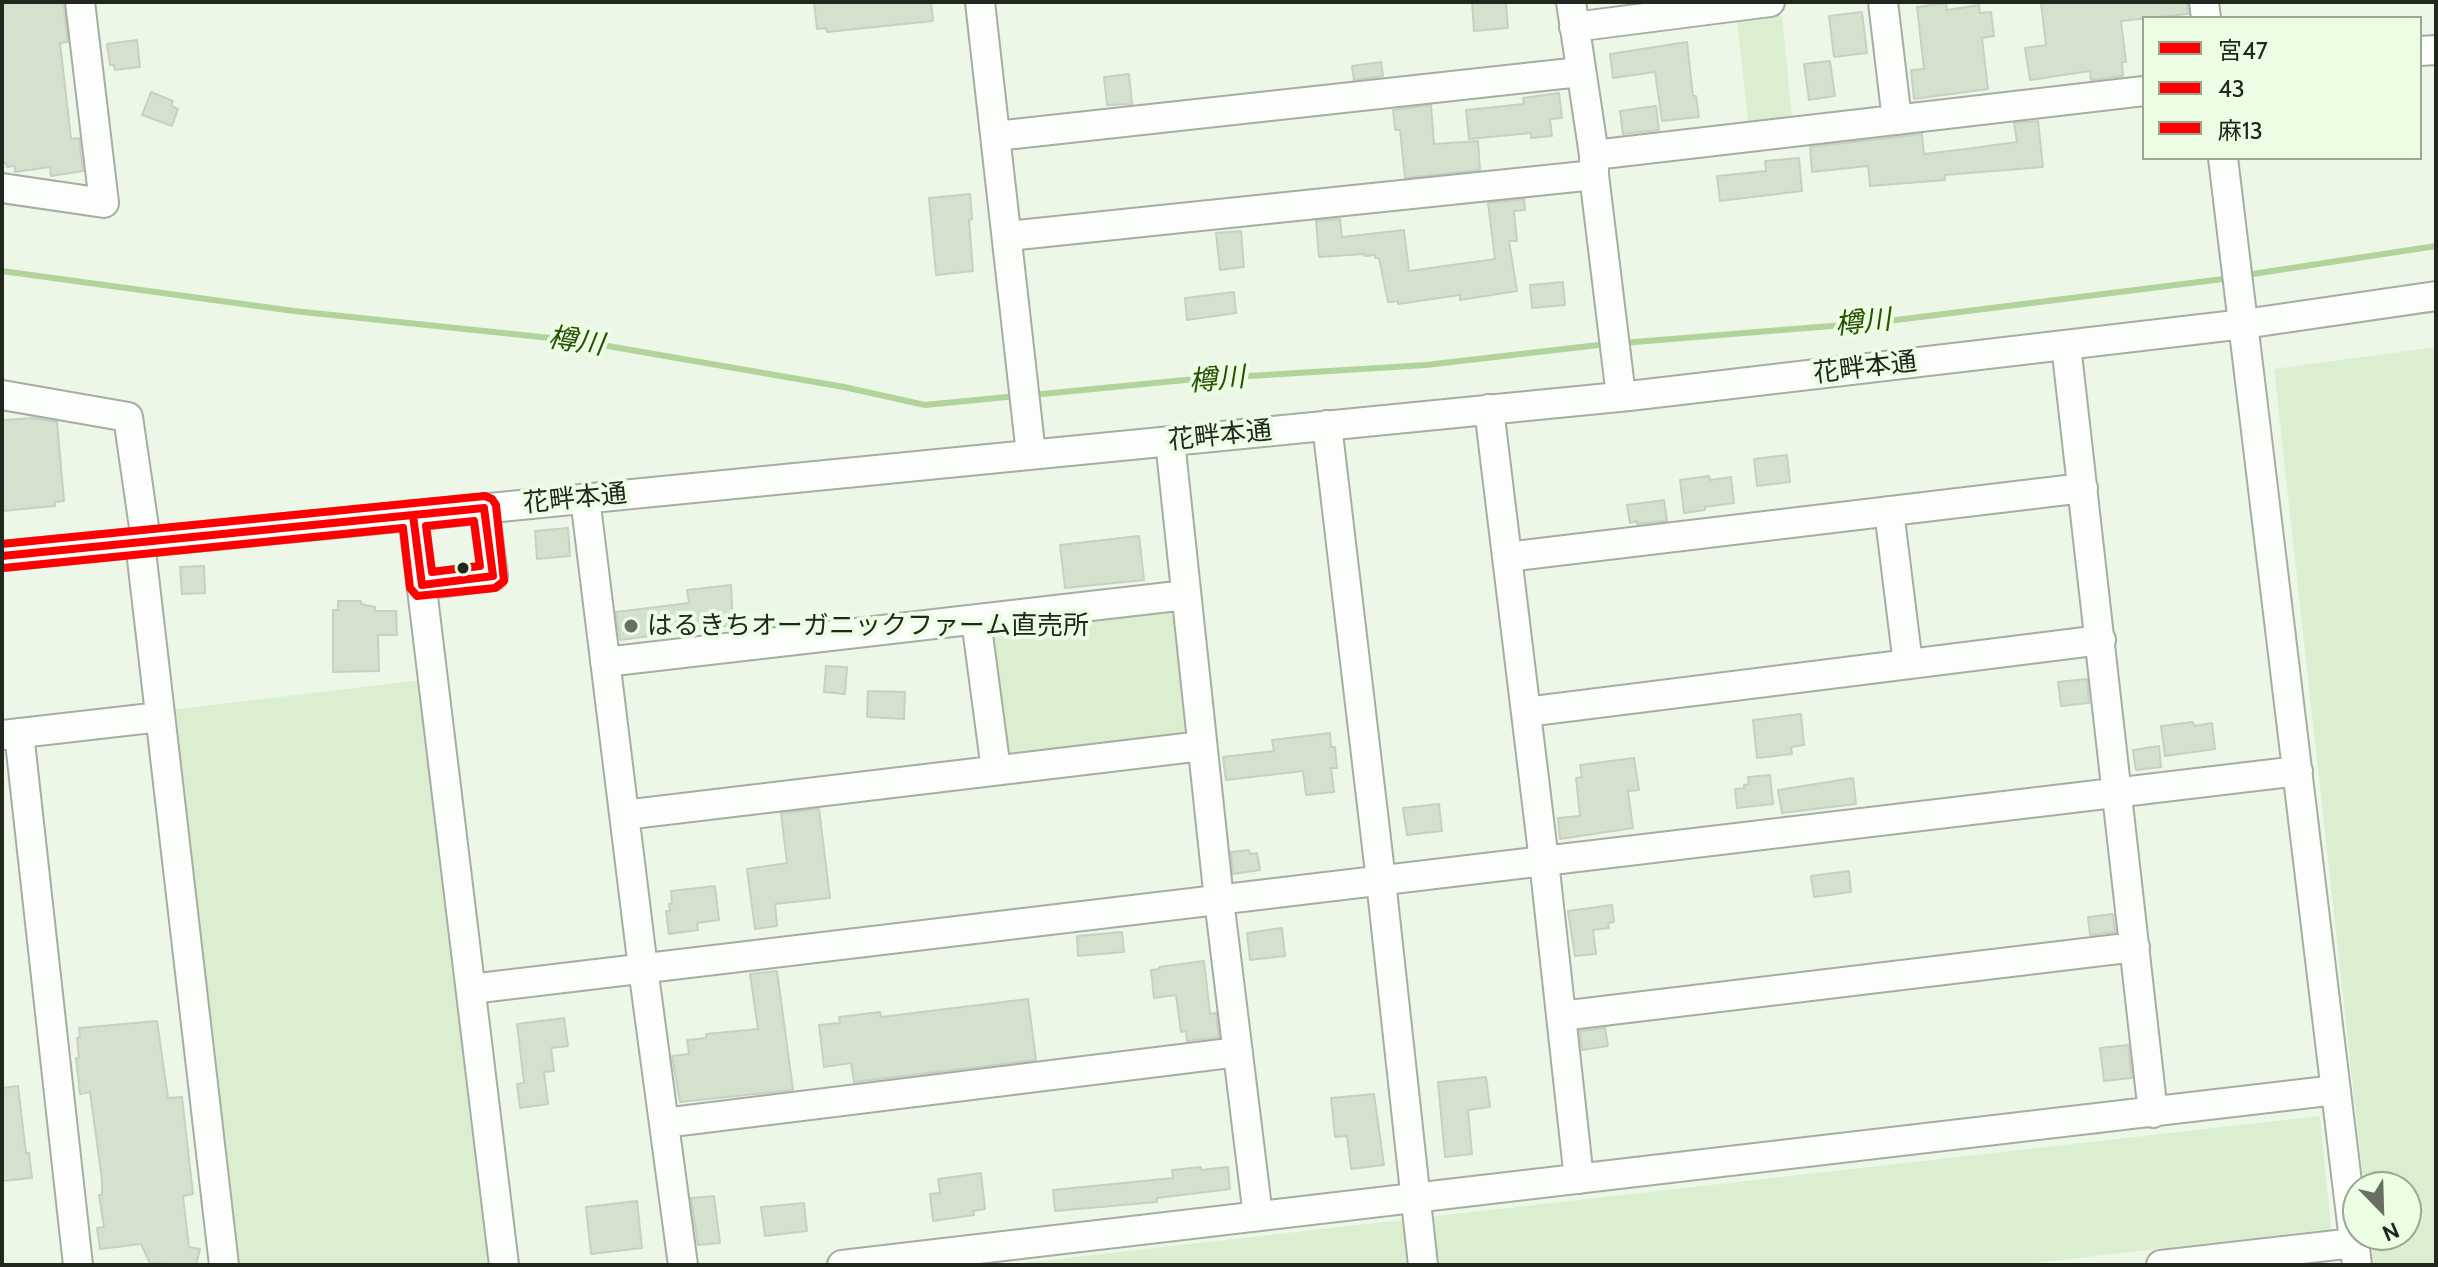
<!DOCTYPE html>
<meta charset="utf-8">
<style>
body{margin:0}
#map{position:relative;width:2438px;height:1267px;overflow:hidden;background:#edf7e8;font-family:Cabin,"Noto Sans JP",sans-serif}
canvas{display:block}
.frame{position:absolute;inset:0;border:4px solid #21271d;pointer-events:none}
.legend{position:absolute;left:2142px;top:16px;width:280px;height:144px;box-sizing:border-box;background:#ebfde2;border:2px solid #9aa793;margin:0;padding:10px 14px;list-style:none;font-size:24px;color:#21271d}
.legend li{display:flex;align-items:center;gap:16px;height:40px}
.legend b{width:40px;border:2px solid #9aa793}
.north{position:absolute;left:2342px;top:1171px;width:80px;height:80px;box-sizing:border-box;background:#ebfde2;border:2px solid #9aa793;border-radius:50%;rotate:157deg;font-size:22px;font-weight:700;line-height:32px;text-align:center;color:#21271d}
.north::after{content:'';display:block;margin:auto;width:28px;height:36px;background:#687064;clip-path:polygon(50% 0,100% 100%,50% 72%,0 100%)}
</style>
<div id="map">
<canvas width="2438" height="1267"></canvas>
<div class="frame"></div>
<ul class="legend">
<li><b style="height:10px;background:#f00"></b>宮47</li>
<li><b style="height:10px;background:#f00"></b>43</li>
<li><b style="height:10px;background:#f00"></b>麻13</li>
</ul>
<div class="north">N</div>
</div>
<script>
const ctx = document.querySelector('canvas').getContext('2d');
ctx.lineJoin = 'round';
function paint(path, color) { ctx.fillStyle = color; ctx.fill(path, 'evenodd'); }
const toPath = rows => new Path2D(rows.map(r => 'M' + r).join(''));
function trace(path, color, width, dash) { ctx.strokeStyle = color; ctx.lineWidth = width; ctx.lineCap = dash ? 'butt' : 'round'; ctx.setLineDash(dash || []); ctx.stroke(path); }
function write(font, color, halo, rows, align = 'center') {
  ctx.font = font + ' Cabin,"Noto Sans JP",sans-serif'; ctx.lineWidth = 8; ctx.setLineDash([]); ctx.textBaseline = 'middle'; ctx.strokeStyle = halo; ctx.fillStyle = color; for (const [text, x, y, turn = 0] of rows) {
    ctx.save(); ctx.translate(x, y); ctx.rotate((+turn || 0) * Math.PI / 180); ctx.textAlign = isNaN(turn) ? turn : align; if (halo) ctx.strokeText(text, 0, 0); ctx.fillText(text, 0, 0); ctx.restore();
  }
}
const green = toPath([
 [1782,15,1792,117,1748,122,1737,20],
 [2436,347,2436,1265,2373,1265,2370,1235,2406,1235,2406,1187,2364,1187,2274,369],
 [1169,605,1178,614,1191,730,1182,739,1004,758,985,634,992,627],
 [421,680,488,1265,238,1265,170,710],
 [2320,1116,2331,1229,2017,1265,1004,1265]
]);
const stream = toPath([
 [2,271,294,311,579,341,844,387,925,405,1017,396],
 [2246,275,2436,246],
 [1622,343,1880,322,2231,278],
 [1032,395,1185,380,1426,365,1607,344]
]);
const building = toPath([
 [2,2,63,2,68,42,60,43,71,139,79,138,83,171,51,176,50,167,15,172,15,166,7,167,6,163,2,163,2,2],
 [814,2,931,2,933,21,827,32,826,28,817,29,814,2],
 [1472,2,1506,2,1508,28,1474,31,1472,2],
 [2050,2,2187,2,2188,14,2121,21,2126,62,2122,62,2123,76,2091,80,2090,71,2030,80,2025,48,2046,45,2041,3,2050,2],
 [1946,3,1947,10,1979,5,1980,13,1991,12,1994,36,1982,38,1988,89,1914,99,1911,70,1924,69,1917,7,1946,3],
 [1862,12,1867,53,1834,57,1829,16,1862,12],
 [137,40,140,67,115,70,114,65,110,65,107,44,137,40],
 [1687,42,1693,96,1696,96,1699,117,1662,121,1655,72,1613,78,1610,54,1687,42],
 [1830,61,1835,96,1809,100,1804,64,1830,61],
 [1381,62,1383,76,1354,80,1352,66,1381,62],
 [1129,74,1132,104,1107,105,1104,77,1129,74],
 [151,92,173,101,171,106,178,109,172,126,142,115,151,92],
 [1559,93,1562,118,1550,119,1552,136,1531,138,1531,133,1469,139,1466,110,1524,104,1523,98,1559,93],
 [1431,105,1434,144,1478,141,1480,170,1405,178,1400,130,1395,130,1393,110,1431,105],
 [1656,106,1659,130,1623,134,1620,111,1656,106],
 [2038,121,2043,167,1945,175,1945,180,1870,186,1868,166,1812,172,1810,147,1922,134,1924,154,1966,149,2017,142,2014,123,2038,121],
 [1799,158,1802,191,1720,201,1717,176,1766,171,1765,161,1799,158],
 [970,194,972,219,969,220,973,271,936,275,929,198,970,194],
 [1524,199,1525,210,1514,211,1517,241,1509,241,1517,291,1460,300,1460,295,1398,304,1398,301,1388,302,1379,258,1375,258,1375,255,1365,256,1364,254,1319,257,1316,221,1340,219,1342,237,1404,230,1409,271,1495,259,1488,203,1524,199],
 [1241,231,1244,267,1220,270,1216,233,1241,231],
 [1563,282,1565,305,1532,308,1530,285,1563,282],
 [1234,292,1236,313,1187,320,1185,298,1234,292],
 [33,418,57,422,64,501,55,502,55,506,2,511,2,420,33,418],
 [1787,455,1790,482,1757,486,1754,459,1787,455],
 [1709,476,1710,480,1731,477,1734,503,1705,507,1705,510,1684,513,1680,480,1709,476],
 [1664,500,1667,521,1637,524,1637,521,1630,523,1627,505,1664,500],
 [568,528,570,556,537,559,535,531,568,528],
 [1139,536,1144,580,1065,588,1060,545,1139,536],
 [204,566,205,593,182,594,180,567,204,566],
 [731,585,733,625,620,640,616,612,689,603,687,590,731,585],
 [338,601,361,601,361,604,375,607,375,611,396,611,397,635,378,635,379,671,333,672,333,610,338,610,338,601],
 [826,666,847,667,845,694,824,692,826,666],
 [2087,679,2089,703,2061,706,2058,682,2087,679],
 [868,691,905,692,904,719,867,717,868,691],
 [1801,714,1804,745,1791,747,1792,754,1757,758,1753,720,1801,714],
 [2193,722,2194,726,2212,723,2215,749,2165,756,2161,726,2193,722],
 [1330,733,1331,747,1335,747,1337,768,1331,768,1334,792,1306,795,1303,771,1226,780,1223,757,1274,751,1272,740,1330,733],
 [2159,746,2161,767,2136,770,2133,750,2159,746],
 [1634,758,1639,790,1628,791,1633,828,1560,839,1558,818,1580,816,1576,778,1582,777,1580,765,1634,758],
 [1770,775,1773,804,1737,808,1735,789,1744,788,1744,785,1749,784,1748,777,1770,775],
 [1853,778,1856,804,1782,813,1778,790,1853,778],
 [1439,804,1442,831,1407,835,1403,808,1439,804],
 [819,809,830,898,775,904,777,926,755,929,747,869,787,863,781,813,819,809],
 [1249,850,1250,854,1257,853,1260,870,1233,874,1231,852,1249,850],
 [1849,871,1851,892,1814,897,1811,876,1849,871],
 [715,886,719,920,697,923,698,930,669,934,666,911,670,911,669,904,672,904,671,891,715,886],
 [1612,905,1614,922,1608,923,1609,928,1593,930,1596,954,1575,956,1568,911,1612,905],
 [2113,914,2115,932,2090,935,2088,917,2113,914],
 [1282,928,1285,956,1250,960,1247,933,1282,928],
 [1122,932,1124,952,1078,956,1077,936,1122,932],
 [1204,961,1210,1014,1216,1013,1219,1037,1187,1041,1186,1031,1181,1032,1176,995,1154,998,1151,970,1160,969,1159,967,1204,961],
 [777,971,793,1090,680,1102,672,1056,689,1054,687,1040,706,1038,706,1034,758,1029,750,974,777,971],
 [1028,999,1036,1060,854,1082,851,1063,824,1067,819,1025,840,1023,839,1017,880,1012,881,1017,1028,999],
 [564,1018,568,1046,551,1048,554,1071,544,1072,548,1104,520,1108,517,1084,524,1083,517,1024,564,1018],
 [157,1021,168,1098,182,1097,193,1194,183,1196,189,1247,200,1249,196,1265,150,1263,141,1244,100,1249,97,1228,104,1227,99,1195,102,1195,102,1180,90,1092,80,1094,76,1058,79,1058,77,1038,80,1037,79,1028,157,1021],
 [1605,1028,1608,1046,1582,1050,1580,1031,1605,1028],
 [2128,1045,2132,1078,2104,1081,2100,1048,2128,1045],
 [1486,1077,1490,1107,1468,1110,1472,1154,1445,1157,1438,1082,1486,1077],
 [18,1086,26,1153,29,1153,32,1178,2,1181,2,1088,18,1086],
 [1374,1094,1384,1165,1351,1169,1347,1136,1335,1137,1331,1098,1374,1094],
 [1201,1167,1201,1170,1228,1167,1230,1189,1157,1198,1157,1202,1055,1211,1053,1190,1173,1178,1172,1170,1201,1167],
 [981,1173,985,1209,973,1211,974,1215,933,1221,930,1194,940,1193,938,1179,981,1173],
 [714,1196,720,1243,698,1245,691,1198,714,1196],
 [637,1201,642,1248,591,1254,586,1207,637,1201],
 [804,1203,807,1231,765,1236,761,1207,804,1203]
]);
const minor = toPath([
 [980,2,1031,454],
 [1571,2,1594,155,1594,175,1621,396],
 [1883,2,1897,120],
 [2204,2,2206,18],
 [1574,27,1770,2],
 [2420,51,2436,50],
 [996,136,1580,72],
 [1594,155,2144,91],
 [2223,158,2357,1265],
 [2,188,104,203,80,2],
 [1008,236,1594,175],
 [2066,345,2153,1113],
 [2,395,128,417,146,541],
 [1489,409,1544,861,1579,1179],
 [1327,425,1381,881,1423,1265],
 [1170,441,1219,900,1258,1216],
 [585,498,643,968,683,1265],
 [1889,511,1908,664],
 [413,515,504,1265],
 [140,542,224,1265],
 [2,556,1629,396,2244,324,2436,296],
 [1507,557,2083,488],
 [422,585,493,576,484,508],
 [976,620,996,770],
 [605,662,1186,595],
 [1526,712,2101,640],
 [19,733,78,1265],
 [3,735,160,717],
 [624,815,1202,746],
 [471,989,2298,771],
 [1561,1016,2135,947],
 [664,1123,1238,1052],
 [842,1265,2336,1090],
 [2161,1265,2354,1243]
]);
const bus1 = toPath([
 [484,508,493,576,422,585,413,515,484,508],
 [2,556,413,515]
]);
const bus2 = toPath([
 [474,521,480,566,432,572,426,526,474,521],
 [3,568,403,528]
]);
const bus3 = toPath([
 [2,544,485,496,492,499,496,505,504,581,495,588,417,596,410,588,403,528]
]);
const markers = [
 [463,568,7,"#21271d"],
 [631,626,8,"#687064"]
];
const streetNames = [
 ["花畔本通",1865,368,-7],
 ["花畔本通",1220,436,-6],
 ["花畔本通",575,499,-6]
];
const poiNames = [
 ["はるきちオーガニックファーム直売所",647,626]
];
const waterNames = [
 ["樽川",1863,323,-6],
 ["樽川",576,342,8],
 ["樽川",1217,380,-5]
];
paint(green, '#dbefd0');
trace(stream, '#b1d39c', 6);
paint(building, '#d4e2cd');
trace(building, '#c8cfc4', 2);
trace(minor, '#a6ada2', 32);
trace(minor, '#fcfefc', 28);
trace(bus1, '#f00', 8);
trace(bus2, '#f00', 8);
trace(bus3, '#f00', 8);
for (const [x, y, r, color] of markers) { const dot = new Path2D(); dot.arc(x, y, r, 0, 2 * Math.PI); ctx.fillStyle = color; ctx.fill(dot); trace(dot, '#ebfde2', 3); }
write('26px', '#21271d', '#ebfde2', streetNames);
write('26px', '#21271d', '#ebfde2', poiNames, 'left');
write('italic 28px', '#285102', '#ebfde2', waterNames);
</script>
